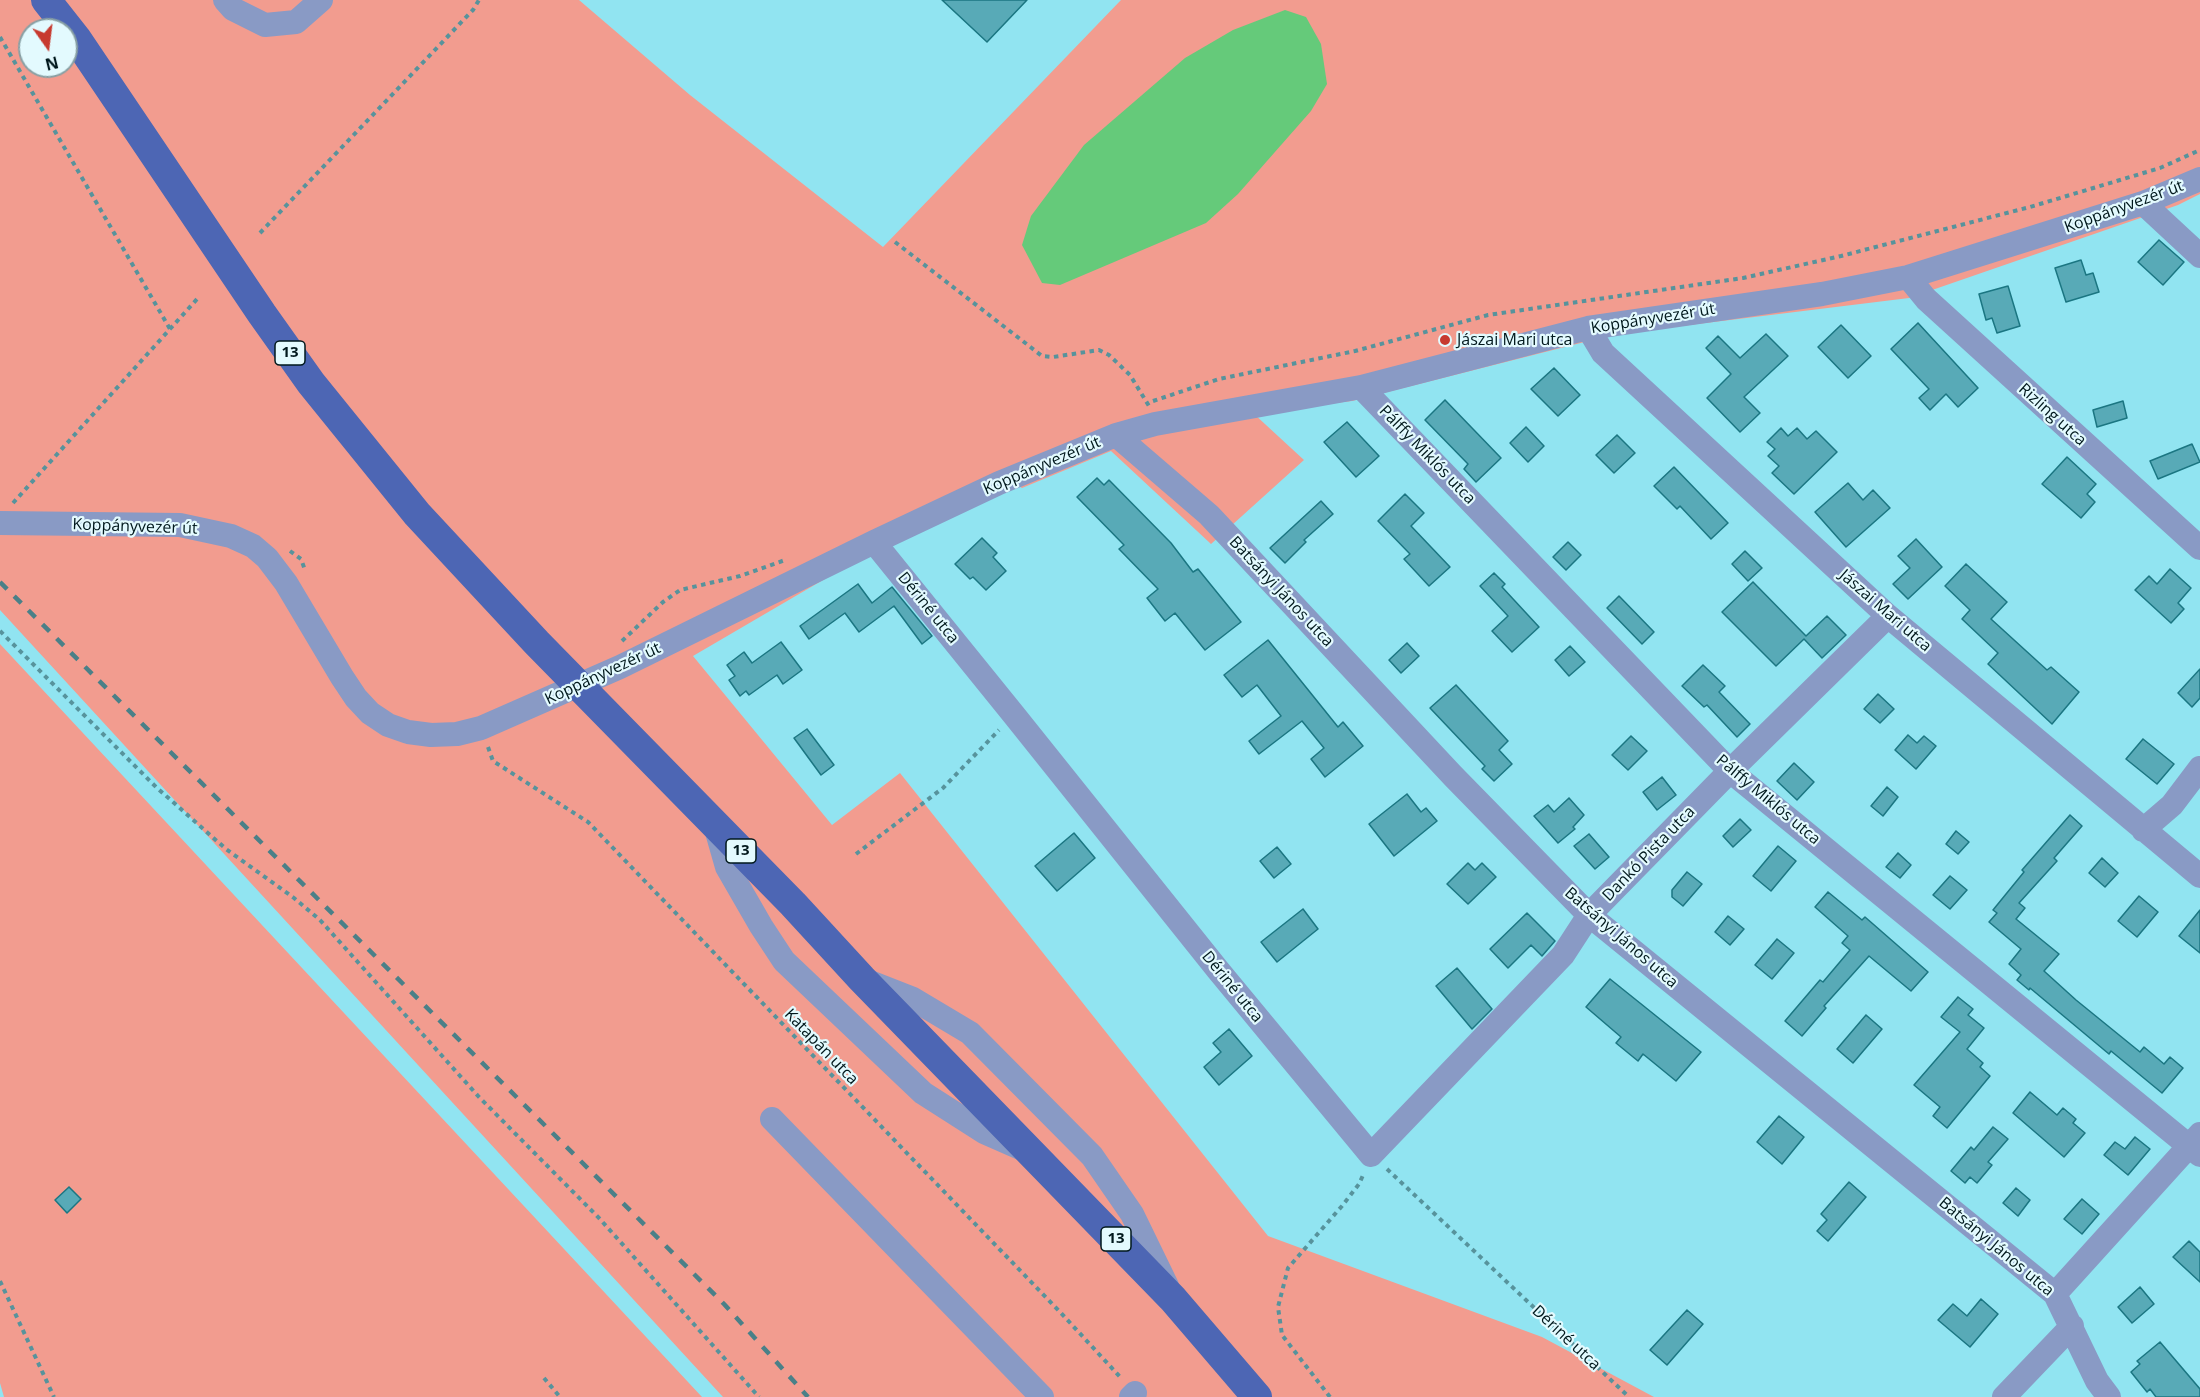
<!DOCTYPE html>
<meta charset="utf-8">
<style>
body{margin:0}
#map{position:relative;width:2200px;height:1397px;overflow:hidden;background:#91e4f1;font-family:"Open Sans",sans-serif}
canvas{display:block}
.north{position:absolute;left:18px;top:18px;width:60px;height:60px;box-sizing:border-box;background:#e3fafe;border:2px solid #88a0a4;border-radius:50%;rotate:166deg;font-size:16px;font-weight:700;line-height:24px;text-align:center;color:#00181c}
.north::after{content:'';display:block;margin:auto;width:21px;height:27px;background:#c73a2f;clip-path:polygon(50% 0,100% 100%,50% 72%,0 100%)}
</style>
<div id="map">
<canvas width="2200" height="1397"></canvas>
<div class="north">N</div>
</div>
<script>
const ctx = document.querySelector('canvas').getContext('2d');
ctx.lineJoin = 'round';
function paint(path, color) { ctx.fillStyle = color; ctx.fill(path, 'evenodd'); }
const toPath = rows => new Path2D(rows.map(r => 'M' + r).join(''));
function trace(path, color, width, dash) { ctx.strokeStyle = color; ctx.lineWidth = width; ctx.lineCap = dash ? 'butt' : 'round'; ctx.setLineDash(dash || []); ctx.stroke(path); }
function write(font, color, halo, rows, align = 'center') {
  ctx.font = font + ' "Open Sans",sans-serif'; ctx.lineWidth = 4.5; ctx.setLineDash([]); ctx.textBaseline = 'middle'; ctx.strokeStyle = halo; ctx.fillStyle = color; for (const [text, x, y, turn = 0] of rows) {
    ctx.save(); ctx.translate(x, y); ctx.rotate((+turn || 0) * Math.PI / 180); ctx.textAlign = isNaN(turn) ? turn : align; if (halo) ctx.strokeText(text, 0, 0); ctx.fillText(text, 0, 0); ctx.restore();
  }
}
const green = toPath([
 [0,0,579,0,690,95,883,247,1121,0,2200,0,2200,194,2178,205,1909,298,1616,334,1352,401,1253,413,1304,460,1211,544,1111,451,1022,488,1014,483,900,535,693,656,832,825,900,773,1268,1236,1542,1337,1654,1397,723,1397,0,610],
 [30,30,66,30,66,66,30,66],
 [0,644,702,1397,4,1397,0,1383]
]);
const water = toPath([
 [1285,10,1306,17,1321,44,1327,84,1311,111,1238,194,1206,223,1060,285,1042,283,1022,245,1031,216,1084,145,1185,58,1233,30]
]);
const building = toPath([
 [942,0,1027,0,987,42,942,0],
 [2159,240,2184,262,2163,285,2138,262,2159,240],
 [2081,260,2086,275,2093,273,2099,292,2066,302,2055,268,2081,260],
 [2008,286,2020,326,1997,333,1992,318,1986,320,1979,294,2008,286],
 [1918,323,1978,388,1958,407,1946,394,1930,410,1919,398,1929,389,1891,349,1918,323],
 [1841,325,1871,356,1848,378,1818,347,1841,325],
 [1766,334,1788,356,1744,397,1760,413,1740,432,1707,398,1731,374,1706,348,1718,336,1740,358,1766,334],
 [1554,368,1580,395,1558,416,1531,389,1554,368],
 [1445,400,1501,458,1476,482,1464,469,1468,464,1425,420,1445,400],
 [2123,401,2127,418,2097,427,2093,410,2123,401],
 [1347,422,1379,456,1356,477,1324,442,1347,422],
 [1526,427,1544,446,1528,462,1510,443,1526,427],
 [1781,428,1788,436,1797,428,1807,439,1816,431,1837,452,1794,494,1772,473,1779,466,1768,456,1775,449,1767,442,1781,428],
 [1617,435,1635,453,1614,473,1596,455,1617,435],
 [2192,444,2200,462,2158,479,2150,461,2192,444],
 [2067,457,2096,484,2087,494,2095,502,2081,518,2042,484,2067,457],
 [1674,467,1728,523,1711,539,1680,506,1677,509,1654,486,1674,467],
 [1097,478,1104,485,1109,480,1171,543,1193,572,1198,569,1241,622,1205,650,1175,613,1165,621,1147,598,1158,589,1119,549,1124,545,1077,497,1097,478],
 [1848,483,1863,500,1873,490,1890,508,1846,547,1815,512,1848,483],
 [1405,494,1424,513,1411,526,1450,567,1429,586,1404,559,1410,554,1378,521,1405,494],
 [1321,501,1333,514,1304,540,1306,542,1285,563,1270,548,1321,501],
 [982,538,997,553,993,557,1006,571,986,590,973,577,970,579,955,564,982,538],
 [1916,539,1942,567,1908,599,1893,584,1910,568,1898,556,1916,539],
 [1568,542,1581,555,1566,570,1553,557,1568,542],
 [1745,551,1762,568,1748,581,1732,564,1745,551],
 [1966,564,2007,602,1991,619,2047,670,2051,667,2079,692,2052,724,1988,664,1998,653,1962,619,1970,610,1945,586,1966,564],
 [2170,569,2191,588,2178,603,2184,609,2171,623,2135,590,2149,576,2157,584,2170,569],
 [1494,573,1505,584,1502,587,1539,627,1512,652,1492,631,1508,616,1480,586,1494,573],
 [1753,582,1806,636,1827,616,1846,635,1822,658,1804,639,1776,666,1722,612,1753,582],
 [858,584,872,603,892,587,932,636,922,644,894,606,859,632,845,613,809,639,800,626,858,584],
 [1619,596,1654,632,1642,644,1607,608,1619,596],
 [1268,640,1338,727,1343,722,1363,746,1325,777,1311,759,1324,748,1302,721,1259,754,1249,741,1281,716,1257,685,1242,697,1224,675,1268,640],
 [781,642,802,670,783,684,777,675,749,695,746,691,740,696,729,680,735,676,727,665,744,652,752,663,781,642],
 [1407,643,1419,656,1401,673,1389,660,1407,643],
 [1570,646,1585,662,1569,676,1555,660,1570,646],
 [1703,665,1725,686,1719,692,1750,724,1737,737,1707,705,1704,707,1682,686,1703,665],
 [2200,669,2200,698,2192,707,2178,693,2200,669],
 [1456,685,1508,741,1499,750,1512,764,1494,781,1482,769,1485,766,1430,708,1456,685],
 [1878,694,1894,709,1880,723,1864,709,1878,694],
 [807,729,834,765,821,775,794,738,807,729],
 [1908,735,1917,743,1924,736,1936,746,1916,769,1895,750,1908,735],
 [1631,736,1647,751,1628,770,1612,755,1631,736],
 [2143,739,2174,764,2157,784,2126,759,2143,739],
 [1794,763,1814,782,1797,800,1777,781,1794,763],
 [1662,777,1676,795,1657,810,1643,792,1662,777],
 [1887,787,1898,797,1883,816,1871,806,1887,787],
 [1407,794,1421,812,1426,808,1437,821,1394,856,1369,824,1407,794],
 [1569,798,1584,815,1573,827,1575,829,1558,843,1534,816,1548,805,1554,812,1569,798],
 [2070,815,2082,826,2054,858,2057,861,2019,903,2025,908,2016,919,2059,954,2044,971,2076,1000,2140,1052,2144,1047,2164,1064,2170,1057,2183,1068,2162,1093,2111,1051,2109,1054,2030,988,2029,990,2017,980,2021,975,2009,964,2021,949,1989,922,1997,913,1993,910,2024,872,2022,870,2070,815],
 [1740,819,1751,830,1733,847,1723,836,1740,819],
 [1956,831,1969,842,1958,854,1946,844,1956,831],
 [1074,833,1095,858,1057,891,1035,866,1074,833],
 [1589,834,1609,857,1595,869,1574,846,1589,834],
 [1778,846,1796,861,1771,891,1753,876,1778,846],
 [1277,847,1291,864,1274,878,1260,861,1277,847],
 [1898,853,1911,865,1900,878,1886,867,1898,853],
 [2102,858,2118,873,2105,887,2089,873,2102,858],
 [1468,863,1475,870,1482,863,1496,877,1468,904,1447,884,1468,863],
 [1687,872,1702,884,1683,906,1672,897,1672,890,1687,872],
 [1950,876,1967,890,1950,909,1933,895,1950,876],
 [1828,892,1862,920,1865,917,1928,972,1911,991,1869,956,1824,1006,1826,1008,1802,1036,1785,1021,1820,980,1823,982,1850,950,1842,943,1848,936,1815,907,1828,892],
 [2139,896,2158,912,2137,937,2118,921,2139,896],
 [1303,909,1318,929,1277,962,1261,942,1303,909],
 [2200,910,2200,953,2179,936,2200,910],
 [1527,913,1555,941,1542,956,1531,945,1508,968,1490,949,1527,913],
 [1728,916,1744,929,1730,945,1715,932,1728,916],
 [1777,939,1794,953,1772,979,1755,965,1777,939],
 [1457,968,1492,1009,1472,1029,1436,986,1457,968],
 [1610,979,1701,1052,1676,1081,1643,1054,1638,1061,1616,1043,1621,1037,1586,1007,1610,979],
 [1958,997,1973,1009,1968,1015,1984,1028,1967,1049,1983,1063,1980,1067,1990,1076,1947,1128,1933,1116,1940,1107,1914,1085,1960,1032,1941,1017,1958,997],
 [1866,1015,1882,1029,1853,1063,1837,1049,1866,1015],
 [1229,1029,1252,1056,1219,1085,1204,1067,1221,1052,1213,1043,1229,1029],
 [2030,1092,2057,1115,2063,1108,2076,1119,2073,1123,2085,1133,2064,1157,2013,1113,2030,1092],
 [1779,1116,1804,1137,1782,1164,1757,1142,1779,1116],
 [1993,1127,2008,1139,1988,1162,1992,1165,1977,1183,1970,1177,1965,1183,1951,1171,1971,1147,1974,1150,1993,1127],
 [2135,1137,2150,1149,2128,1175,2104,1155,2115,1142,2125,1149,2135,1137],
 [1849,1182,1866,1197,1828,1241,1817,1231,1827,1220,1821,1214,1849,1182],
 [69,1187,81,1199,67,1213,55,1200,69,1187],
 [2016,1188,2030,1200,2018,1216,2003,1203,2016,1188],
 [2082,1199,2099,1214,2082,1234,2064,1219,2082,1199],
 [2189,1241,2200,1252,2200,1282,2173,1257,2189,1241],
 [2140,1287,2154,1304,2132,1323,2118,1307,2140,1287],
 [1981,1299,1998,1314,1970,1347,1938,1320,1953,1304,1967,1316,1981,1299],
 [1687,1310,1703,1324,1667,1365,1650,1350,1687,1310],
 [2160,1342,2200,1389,2200,1397,2156,1397,2150,1389,2147,1392,2131,1372,2140,1364,2137,1361,2160,1342]
]);
const path = toPath([
 [0,37,170,329],
 [260,233,473,10,479,0],
 [895,242,1042,356,1053,357,1099,350,1109,355,1130,375,1149,406],
 [1153,401,1219,379,1355,351,1488,315,1743,278,1841,256,2030,207,2160,168,2200,150],
 [13,503,198,298],
 [290,551,301,559,305,570],
 [0,631,156,787,226,849,294,898,320,920,479,1097,599,1218,759,1397],
 [622,641,663,602,680,590,740,576,785,560],
 [488,747,493,761,588,822,1061,1313,1122,1379],
 [856,854,943,788,999,730],
 [1387,1169,1629,1397],
 [0,1281,54,1397],
 [544,1378,560,1397],
 [1330,1397,1282,1335,1278,1307,1288,1268,1342,1206,1359,1184,1364,1173]
]);
const minor = toPath([
 [225,0,233,9,265,25,296,22,321,0],
 [2143,203,2200,256],
 [1908,277,1926,299,2200,548],
 [1588,328,1603,353,1888,616,2200,876],
 [1361,387,1730,771,2200,1155],
 [1116,435,1209,515,1453,776,1589,915,2055,1294,2097,1381,2109,1397],
 [0,523,180,525,231,536,253,546,267,558,286,583,342,677,356,698,370,713,388,725,408,732,431,735,457,734,481,728,620,667,874,542,999,483,1116,435,1155,424,1361,387,1588,328,1822,294,1908,277,2143,203,2200,179],
 [874,542,1014,715,1218,970,1371,1155,1563,955,1589,915,1730,771,1888,616],
 [715,825,727,867,761,926,784,961,923,1093,984,1132,1025,1150],
 [2143,830,2172,805,2200,768],
 [867,981,913,999,970,1033,1092,1156,1132,1214,1167,1286],
 [772,1119,1042,1397],
 [2055,1294,2200,1134],
 [1131,1397,1135,1393],
 [2004,1397,2072,1326]
]);
const major = toPath([
 [46,0,76,38,262,314,311,383,417,514,537,643,793,904,862,979,1173,1299,1257,1397]
]);
const rail = toPath([
 [0,582,724,1304,808,1397]
]);
const markers = [
 [1445,340,6,"#c73a2f"]
];
const shields = [
 [290,353,30],
 [741,851,30],
 [1116,1239,30]
];
const shieldNames = [
 ["13",290,353],
 ["13",741,851],
 ["13",1116,1239]
];
const streetNames = [
 ["Koppányvezér út",2124,207,-20],
 ["Koppányvezér út",1653,319,-9],
 ["Rizling utca",2052,415,42],
 ["Pálffy Miklós utca",1427,455,46],
 ["Koppányvezér út",1042,466,-23],
 ["Koppányvezér út",135,527,2],
 ["Batsányi János utca",1281,592,47],
 ["Dériné utca",928,608,51],
 ["Jászai Mari utca",1885,611,41],
 ["Koppányvezér út",603,674,-25],
 ["Pálffy Miklós utca",1768,800,40],
 ["Dankó Pista utca",1649,854,-46],
 ["Batsányi János utca",1621,938,41],
 ["Dériné utca",1232,987,51],
 ["Katapán utca",821,1047,46],
 ["Batsányi János utca",1996,1247,40],
 ["Dériné utca",1566,1338,43]
];
const poiNames = [
 ["Jászai Mari utca",1457,340]
];
paint(green, '#f29c8f');
paint(water, '#65ca7a');
paint(building, '#58aab7');
trace(building, '#1b7682', 1.5);
trace(path, '#57939c', 4, [4.5, 4.5]);
trace(minor, '#899ac5', 24);
trace(major, '#4d66b4', 30);
trace(rail, '#4a8088', 4.5, [10, 10]);
for (const [x, y, r, color] of markers) { const dot = new Path2D(); dot.arc(x, y, r, 0, 2 * Math.PI); ctx.fillStyle = color; ctx.fill(dot); trace(dot, '#e3fafe', 2); }
for (const [x, y, w] of shields) { const box = new Path2D(); box.roundRect(x - w / 2, y - 12, w, 24, 4.5); ctx.fillStyle = '#e3fafe'; ctx.fill(box); trace(box, '#00181c', 1.5); }
write('bold 15px', '#00181c', null, shieldNames);
write('16px', '#00181c', '#e3fafe', streetNames);
write('16px', '#00181c', '#e3fafe', poiNames, 'left');
</script>
